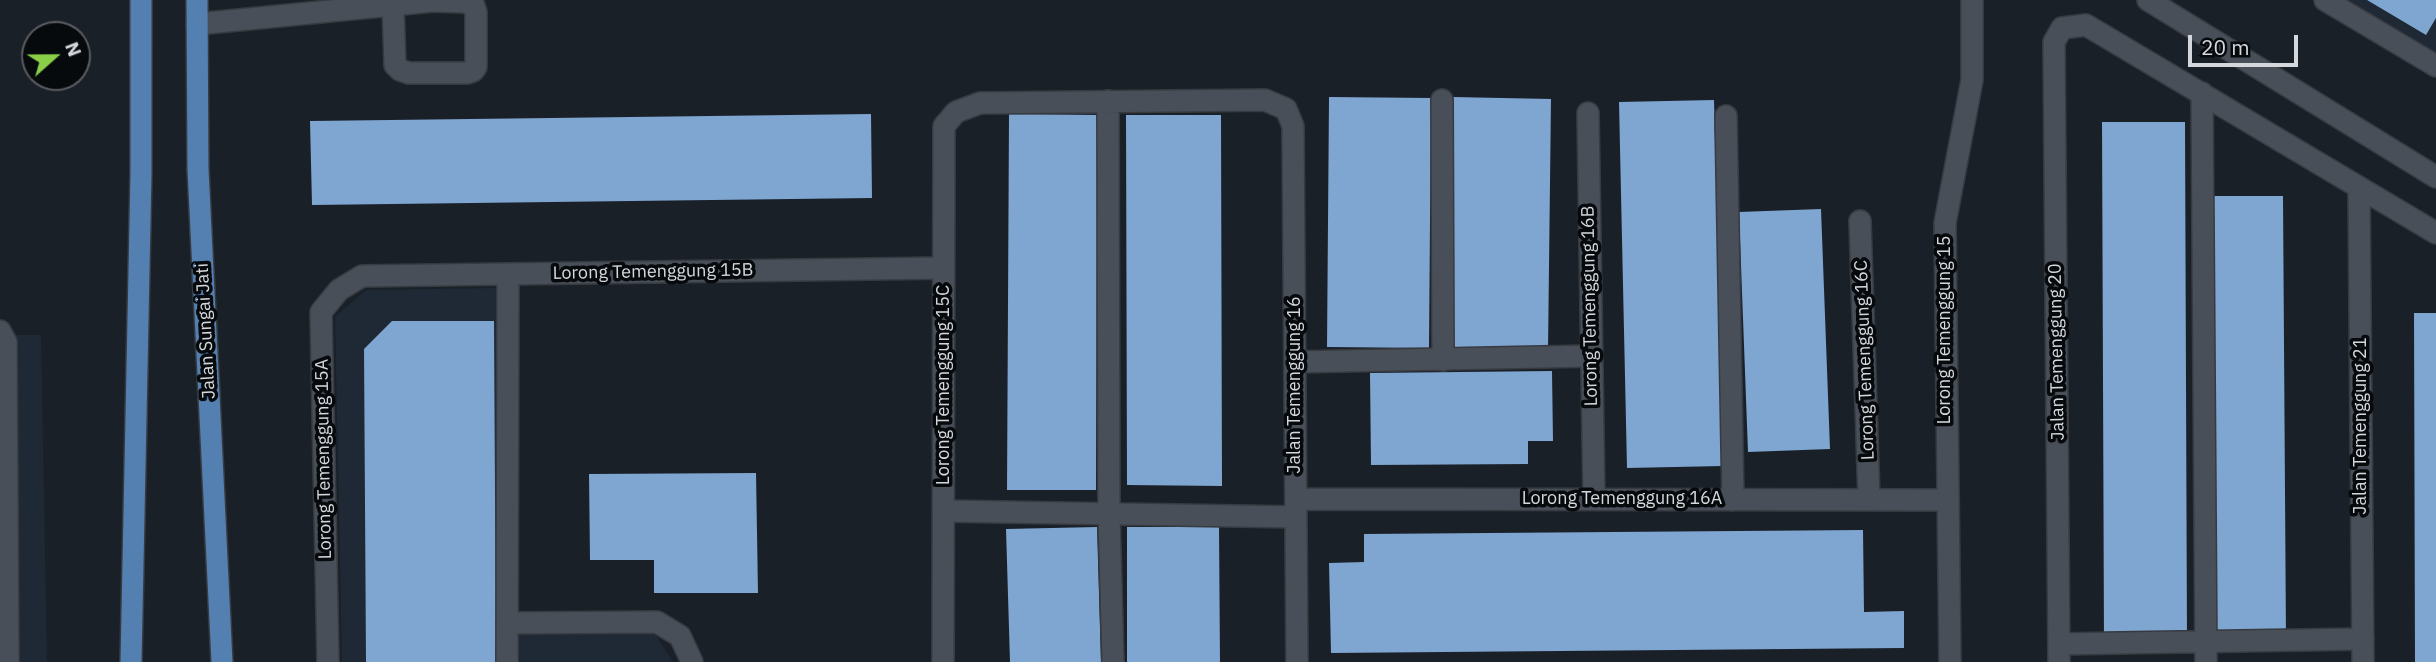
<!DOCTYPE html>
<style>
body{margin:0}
#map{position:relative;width:2436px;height:662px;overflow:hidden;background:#1a2028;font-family:"IBM Plex Sans",sans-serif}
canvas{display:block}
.north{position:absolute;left:21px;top:21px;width:70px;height:70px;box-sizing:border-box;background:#070a0d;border:2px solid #595c60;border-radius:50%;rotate:69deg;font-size:19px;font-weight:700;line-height:28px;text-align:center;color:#d4d8dd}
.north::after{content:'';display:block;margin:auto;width:24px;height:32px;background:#89cf48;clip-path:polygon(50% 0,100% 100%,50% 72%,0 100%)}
.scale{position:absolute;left:2188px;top:35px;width:110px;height:32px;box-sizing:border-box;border:4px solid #d4d8dd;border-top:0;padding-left:9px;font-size:21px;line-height:24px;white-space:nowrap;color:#d4d8dd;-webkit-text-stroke:5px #070a0d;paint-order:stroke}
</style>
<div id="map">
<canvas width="2436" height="662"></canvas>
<div class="north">N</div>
<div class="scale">20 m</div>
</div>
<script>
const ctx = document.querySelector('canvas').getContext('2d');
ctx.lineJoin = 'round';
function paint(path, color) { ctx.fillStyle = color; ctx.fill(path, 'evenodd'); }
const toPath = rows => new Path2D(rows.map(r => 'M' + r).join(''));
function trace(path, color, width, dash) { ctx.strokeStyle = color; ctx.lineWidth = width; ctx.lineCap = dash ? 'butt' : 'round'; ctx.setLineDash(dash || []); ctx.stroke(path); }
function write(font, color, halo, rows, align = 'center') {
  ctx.font = font + ' "IBM Plex Sans",sans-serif'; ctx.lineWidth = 7; ctx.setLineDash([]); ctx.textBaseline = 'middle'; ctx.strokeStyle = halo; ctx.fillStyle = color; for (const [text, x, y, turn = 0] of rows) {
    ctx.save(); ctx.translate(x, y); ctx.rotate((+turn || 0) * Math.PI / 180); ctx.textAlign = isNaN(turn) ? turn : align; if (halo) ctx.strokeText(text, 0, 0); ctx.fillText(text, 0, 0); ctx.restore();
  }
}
const built = toPath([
 [2345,0,2436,0,2436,56],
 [498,288,500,632,652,629,673,662,342,662,335,317,366,290],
 [0,335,41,335,47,662,0,662]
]);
const building = toPath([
 [2367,0,2436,0,2436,18,2426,35],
 [1329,97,1431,98,1429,348,1327,347],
 [1453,97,1551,99,1548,351,1451,350],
 [1714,100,1723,466,1627,468,1619,102],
 [871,114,872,198,312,205,310,121],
 [1009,114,1097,115,1096,490,1007,490],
 [1126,115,1221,115,1222,486,1127,485],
 [2102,122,2185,122,2187,641,2104,641],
 [2208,196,2283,196,2286,639,2211,639],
 [1821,209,1830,449,1748,452,1739,212],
 [2414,313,2436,313,2436,662,2415,662],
 [392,321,494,321,496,662,366,662,364,349],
 [1552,371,1553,441,1528,441,1528,464,1371,465,1370,373],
 [756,473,758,593,654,593,654,560,590,560,589,474],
 [1097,527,1101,662,1010,662,1006,529],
 [1127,527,1219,527,1220,662,1127,662],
 [1863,530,1864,612,1904,611,1904,648,1331,653,1329,563,1364,562,1364,534]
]);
const minor = toPath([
 [2148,0,2436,177],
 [2325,0,2436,66],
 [197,24,433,1,465,2,474,6,476,12,476,67,473,71,467,73,409,73,400,70,395,65,393,6],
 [2202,93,2206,662],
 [1442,100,1443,360],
 [1108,101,1109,515,1113,662],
 [1588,113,1594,499],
 [1726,116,1733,500],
 [2359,190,2363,662],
 [1860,221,1869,500],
 [0,331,6,342,8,662],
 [1295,362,1591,356],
 [1296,499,1947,500],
 [944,511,1296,517],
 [507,623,657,622,680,636,692,662],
 [2059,644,2363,639],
 [328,662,321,312,339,290,362,276,943,268],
 [507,662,508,274],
 [943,662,944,126,956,112,980,103,1265,100,1286,109,1293,126,1297,662],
 [1950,662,1945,223,1972,80,1972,0],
 [2059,662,2054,42,2062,28,2086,25,2436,233]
]);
const major = toPath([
 [197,0,198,169,222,662],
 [131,662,141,173,141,0]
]);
const streetNames = [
 ["Lorong Temenggung 15B",653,272,-1],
 ["Lorong Temenggung 16B",1590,306,-91],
 ["Lorong Temenggung 15",1945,330,-90],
 ["Jalan Sungai Jati",206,331,-93],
 ["Jalan Temenggung 20",2057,352,-91],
 ["Lorong Temenggung 16C",1865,360,-92],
 ["Lorong Temenggung 15C",944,385,-90],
 ["Jalan Temenggung 16",1295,385,-90],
 ["Jalan Temenggung 21",2361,426,-90],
 ["Lorong Temenggung 15A",324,459,-91],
 ["Lorong Temenggung 16A",1622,499]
];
paint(built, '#1e2935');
paint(building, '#7fa5d1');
trace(minor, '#373b41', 24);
trace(major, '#373b41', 24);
trace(minor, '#484f58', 21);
trace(major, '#537fb1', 21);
write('18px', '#d4d8dd', '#070a0d', streetNames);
</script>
